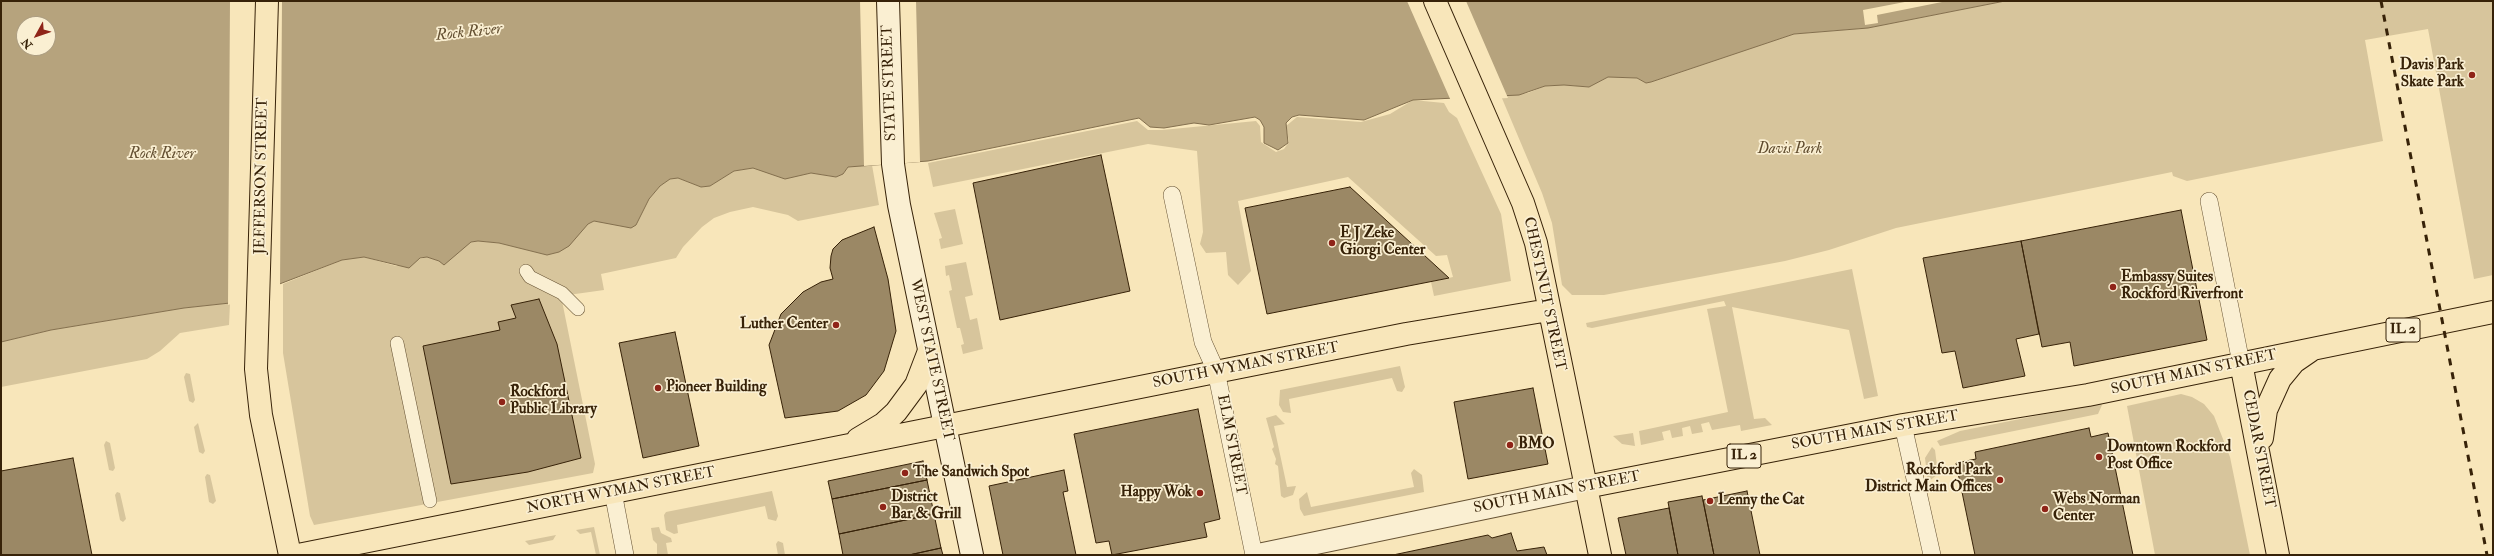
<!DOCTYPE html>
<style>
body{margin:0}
#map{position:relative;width:2494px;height:556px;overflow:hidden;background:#f8e6ba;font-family:"IM FELL Double Pica",serif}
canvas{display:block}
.frame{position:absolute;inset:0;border:2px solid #372208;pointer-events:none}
.north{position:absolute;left:16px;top:16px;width:40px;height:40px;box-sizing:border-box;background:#faefd2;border:1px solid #ac9d81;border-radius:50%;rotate:230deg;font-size:11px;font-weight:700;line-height:16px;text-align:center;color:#372208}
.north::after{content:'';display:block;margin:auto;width:14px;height:18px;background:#8f2418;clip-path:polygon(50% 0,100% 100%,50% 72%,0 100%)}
</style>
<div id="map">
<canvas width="2494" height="556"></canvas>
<div class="frame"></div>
<div class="north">N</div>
</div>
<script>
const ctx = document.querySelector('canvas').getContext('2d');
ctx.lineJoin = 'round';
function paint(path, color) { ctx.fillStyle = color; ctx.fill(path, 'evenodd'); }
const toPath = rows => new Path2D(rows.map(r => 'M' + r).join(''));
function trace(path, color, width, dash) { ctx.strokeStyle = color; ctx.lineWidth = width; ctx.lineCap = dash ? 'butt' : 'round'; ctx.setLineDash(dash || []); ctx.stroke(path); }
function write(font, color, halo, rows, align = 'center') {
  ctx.font = font + ' "IM FELL Double Pica",serif'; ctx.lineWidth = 3.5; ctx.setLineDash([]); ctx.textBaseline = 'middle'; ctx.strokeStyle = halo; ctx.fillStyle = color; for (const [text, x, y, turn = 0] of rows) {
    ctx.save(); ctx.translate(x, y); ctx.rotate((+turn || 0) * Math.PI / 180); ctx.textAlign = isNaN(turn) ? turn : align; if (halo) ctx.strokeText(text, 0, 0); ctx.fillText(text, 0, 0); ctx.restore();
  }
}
const green = toPath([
 [2005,1,2493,1,2493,275,2474,279,2428,29,2365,40,2383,141,2187,181,2173,176,2172,172,1896,228,1829,250,1785,261,1604,295,1572,295,1562,285,1552,223,1542,193,1501,96,1528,93,1545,86,1564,85,1589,87,1608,77,1637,78,1646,83,1651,82,1794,34,1868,28],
 [1413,100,1444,103,1449,112,1457,118,1501,214,1511,281,1434,296,1431,282,1453,277,1447,255,1436,256,1348,177,1238,201,1251,271,1238,285,1228,275,1226,252,1206,253,1200,244,1203,232,1197,151,1148,144,933,187,928,163,1137,121,1148,130,1162,130,1256,121,1260,126,1261,142,1276,152,1284,149,1289,142,1286,126,1297,117,1361,122,1390,114],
 [872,165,879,205,798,221,788,215,753,207,730,212,714,218,702,227,683,247,676,258,601,274,604,290,561,296,595,464,593,473,314,525,310,516,283,353,283,284,342,260,364,257,396,266,427,257,439,261,471,242,478,241,499,243,547,255,559,252,588,224,594,221,636,225,649,199,660,186,669,179,678,178,701,187,710,186,734,171,753,168,795,176,811,173,836,177,843,174,848,167],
 [955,209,963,244,941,249,939,239,942,238,934,213],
 [966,262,973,295,965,297,970,320,977,318,983,349,963,354,961,345,964,344,960,328,957,328,949,291,952,290,949,275,946,276,945,266],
 [1852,269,1878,396,1864,399,1849,330,1732,307,1754,419,1765,418,1772,425,1741,431,1740,425,1712,430,1709,422,1701,424,1703,432,1692,434,1690,426,1682,428,1683,436,1672,438,1670,430,1662,432,1664,440,1641,445,1639,431,1728,412,1707,309,1726,306,1724,301,1592,328,1587,327,1586,323],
 [230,303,229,325,180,333,160,351,147,359,1,387,1,342,51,330,184,308],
 [1400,366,1405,387,1402,392,1397,391,1392,378,1289,399,1291,413,1283,412,1279,405,1280,390],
 [186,373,190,374,195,400,193,403,189,401,184,377],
 [2181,394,2192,397,2204,404,2214,416,2230,457,2250,555,2155,555,2127,406],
 [2100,403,2102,405,2098,414,1940,446,1937,441,1960,431],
 [1276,415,1285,424,1274,426,1287,487,1296,486,1293,495,1284,498,1281,496,1278,466,1275,464,1276,459,1272,449,1274,447,1266,418],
 [198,423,205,451,203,454,199,452,194,427],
 [1633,433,1635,446,1622,444,1613,436],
 [106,441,110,443,115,468,113,471,109,470,104,445],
 [1932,447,1935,450,1938,474,1928,482,1925,458],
 [1414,469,1422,475,1424,492,1304,516,1300,509,1299,499,1307,492,1311,507,1414,487,1411,473],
 [207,474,210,475,216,501,213,504,209,502,205,477],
 [772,491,778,516,776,521,768,519,765,506,677,525,678,533,674,534,666,530,664,515,666,512],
 [117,492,120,493,126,519,123,522,120,520,115,495],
 [594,527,600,555,596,555,591,532,580,534,576,530],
 [659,527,661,533,671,538,672,542,666,543,668,555,657,555,657,544,653,540,651,528],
 [556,535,553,540,529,545,525,541],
 [778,541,783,543,785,555,778,555,776,544]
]);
const water = toPath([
 [1,1,2005,1,1868,28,1794,34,1651,82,1646,83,1637,78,1608,77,1589,87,1564,85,1545,86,1519,95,1413,100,1364,120,1299,115,1292,117,1286,123,1288,143,1278,150,1264,143,1264,127,1260,120,1255,117,1209,125,1194,123,1164,128,1150,127,1139,118,928,161,848,167,843,174,836,177,811,173,785,179,753,168,734,171,710,186,701,187,678,178,670,179,660,186,649,199,636,225,631,228,594,221,588,224,569,246,559,252,547,255,499,243,478,241,471,242,444,265,439,261,427,257,420,258,409,268,364,257,342,260,230,303,184,308,51,330,1,342,1,1],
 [24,24,48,24,48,48,24,48,24,24]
]);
const pier = toPath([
 [230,1,282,1,280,287,228,305],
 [860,1,916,1,920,162,864,166],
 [1407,1,1466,1,1508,98,1451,101],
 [1910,1,1947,1,1877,15,1878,23,1865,25,1863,10]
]);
const building = toPath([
 [1101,155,1130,291,1000,320,973,183,1101,155],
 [1350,187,1449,278,1267,314,1245,208,1350,187],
 [2181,210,2207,340,2074,366,2070,342,2042,347,2021,241,2181,210],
 [874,227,888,279,896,331,884,371,866,395,838,411,785,418,769,345,781,314,803,292,821,282,833,279,830,268,831,256,833,249,842,240,874,227],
 [2021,241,2039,334,2016,339,2025,376,1963,388,1955,351,1942,353,1923,258,2021,241],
 [539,299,557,344,581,458,528,472,451,484,423,346,500,330,498,322,516,318,511,305,539,299],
 [675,332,699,446,643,458,619,343,675,332],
 [1533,388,1548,464,1468,479,1454,402,1533,388],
 [1198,409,1220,519,1204,523,1207,537,1112,555,1109,541,1096,543,1074,434,1198,409],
 [2089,428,2091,437,2108,433,2133,555,1975,555,1956,463,1976,459,1975,452,2089,428],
 [73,458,92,555,1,555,1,471,73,458],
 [923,461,927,480,832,499,828,481,923,461],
 [1064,470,1068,491,1063,492,1076,555,1003,555,989,486,1064,470],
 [927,480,934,514,839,534,832,499,927,480],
 [1747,491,1760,555,1714,555,1703,500,1747,491],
 [1702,496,1714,555,1678,555,1668,502,1702,496],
 [1669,508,1678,555,1626,555,1618,518,1669,508],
 [934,514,941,548,909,555,843,555,839,534,934,514],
 [1511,533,1517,551,1544,547,1547,555,1393,555,1488,535,1492,538,1511,533],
 [941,548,943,555,909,555,941,548]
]);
const pedestrian = toPath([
 [526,271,530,277,562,293,578,309],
 [397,343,430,501]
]);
const minor = toPath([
 [1172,195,1203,342,1216,371,1254,555],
 [2209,201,2241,363],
 [1903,425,1932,555],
 [613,492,625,555]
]);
const tertiary = toPath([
 [1258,555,1586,487]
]);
const secondary = toPath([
 [888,1,893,164,899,205,972,555]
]);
const primary = toPath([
 [267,1,256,369,261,415,290,555],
 [1435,1,1523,203,1536,243,1600,555],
 [2241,363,2278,555],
 [2262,438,2266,410,2280,379,2294,362,2310,351],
 [858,439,883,424,896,412,916,385,929,351],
 [1586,487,1903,425,2088,395,2493,312],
 [298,555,1406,334,1549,310]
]);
const rail = toPath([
 [2381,1,2487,555]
]);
const markers = [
 [2472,75,4,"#8f2418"],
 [1332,243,4,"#8f2418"],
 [2113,287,4,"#8f2418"],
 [836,325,4,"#8f2418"],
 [658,388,4,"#8f2418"],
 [502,402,4,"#8f2418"],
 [1510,445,4,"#8f2418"],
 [2099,457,4,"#8f2418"],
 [905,473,4,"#8f2418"],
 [2000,480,4,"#8f2418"],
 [1200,493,4,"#8f2418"],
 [1710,501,4,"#8f2418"],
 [883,507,4,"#8f2418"],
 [2045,509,4,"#8f2418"]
];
const shields = [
 [2403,330,34],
 [1744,456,34]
];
const shieldNames = [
 ["IL 2",2403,330],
 ["IL 2",1744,456]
];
const poiNames = [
 ["Davis Park",2464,66,"right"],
 ["Skate Park",2464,83,"right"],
 ["E J Zeke",1340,234],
 ["Giorgi Center",1340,251],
 ["Embassy Suites",2121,278],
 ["Rockford Riverfront",2121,295],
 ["Luther Center",828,325,"right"],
 ["Pioneer Building",666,388],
 ["Rockford",510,393],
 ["Public Library",510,410],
 ["BMO",1518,445],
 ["Downtown Rockford",2107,448],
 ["Post Office",2107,465],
 ["Rockford Park",1992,471,"right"],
 ["District Main Offices",1992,488,"right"],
 ["The Sandwich Spot",913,473],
 ["Happy Wok",1192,493,"right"],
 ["District",891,498],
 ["Bar & Grill",891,515],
 ["Webs Norman",2053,500],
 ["Center",2053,517],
 ["Lenny the Cat",1718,501]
];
const streetNames = [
 ["STATE STREET",890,83,-92],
 ["JEFFERSON STREET",262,176,-89],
 ["CHESTNUT STREET",1544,294,78],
 ["WEST STATE STREET",931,360,78],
 ["SOUTH WYMAN STREET",1246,366,-11],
 ["SOUTH MAIN STREET",2194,373,-12],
 ["SOUTH MAIN STREET",1875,431,-10],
 ["ELM STREET",1231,445,79],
 ["CEDAR STREET",2258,449,79],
 ["NORTH WYMAN STREET",621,491,-11],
 ["SOUTH MAIN STREET",1557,493,-11]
];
const parkNames = [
 ["Davis Park",1790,150]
];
const waterNames = [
 ["Rock River",469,33,-6],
 ["Rock River",162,155]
];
paint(green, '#d7c59c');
paint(water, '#b6a37d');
trace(water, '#836f4e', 1);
paint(pier, '#f8e6ba');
paint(building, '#9b8865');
trace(building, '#372208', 1);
trace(pedestrian, '#675334', 14);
trace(minor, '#675334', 18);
trace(tertiary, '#675334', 24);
trace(secondary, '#372208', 24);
trace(primary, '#372208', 24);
trace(pedestrian, '#faefd2', 13);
trace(minor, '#faefd2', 17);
trace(tertiary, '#faefd2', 22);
trace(secondary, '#faefd2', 22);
trace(primary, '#f8e6ba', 22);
trace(rail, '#372208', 3, [7, 7]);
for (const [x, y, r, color] of markers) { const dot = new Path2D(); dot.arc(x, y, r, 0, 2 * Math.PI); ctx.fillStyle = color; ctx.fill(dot); trace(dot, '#faefd2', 1.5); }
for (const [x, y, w] of shields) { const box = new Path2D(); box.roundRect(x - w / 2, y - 12, w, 24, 3); ctx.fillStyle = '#faefd2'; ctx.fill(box); trace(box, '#372208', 1); }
write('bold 14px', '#372208', null, shieldNames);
write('bold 15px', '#372208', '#faefd2', poiNames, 'left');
write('15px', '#372208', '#faefd2', streetNames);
write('italic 15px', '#5f4b2d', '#faefd2', parkNames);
write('italic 16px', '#634f31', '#faefd2', waterNames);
</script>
